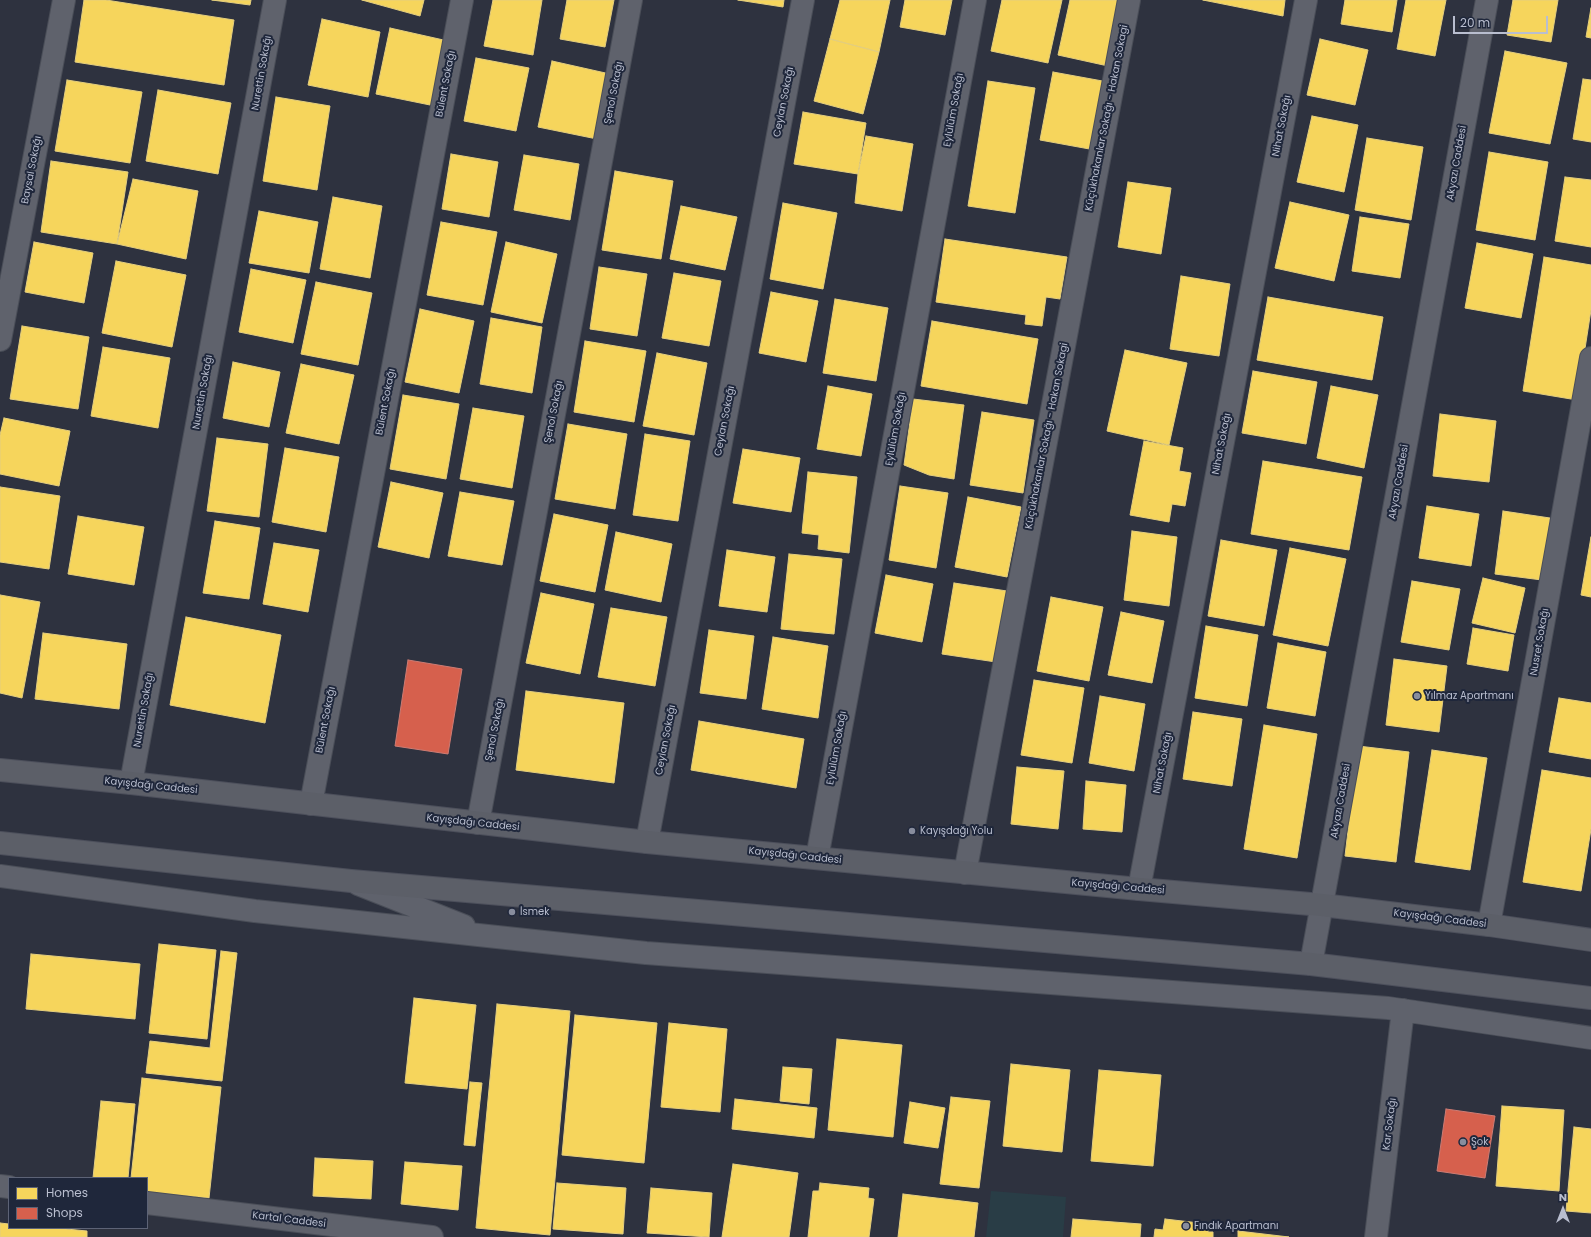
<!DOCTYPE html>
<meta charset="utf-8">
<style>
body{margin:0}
#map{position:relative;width:1591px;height:1237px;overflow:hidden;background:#2e323f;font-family:Poppins,sans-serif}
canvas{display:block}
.legend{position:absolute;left:8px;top:1177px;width:140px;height:52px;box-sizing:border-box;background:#1f273b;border:1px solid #5d6376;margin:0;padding:5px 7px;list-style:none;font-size:12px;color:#b9becf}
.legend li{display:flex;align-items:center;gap:8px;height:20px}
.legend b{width:20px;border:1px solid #5d6376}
.north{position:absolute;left:1543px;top:1189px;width:40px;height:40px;-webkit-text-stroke:3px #1f273b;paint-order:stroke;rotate:0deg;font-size:11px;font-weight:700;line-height:16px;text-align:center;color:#b9becf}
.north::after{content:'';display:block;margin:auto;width:14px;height:18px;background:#b9becf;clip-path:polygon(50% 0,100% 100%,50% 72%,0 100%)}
.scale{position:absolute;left:1453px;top:16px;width:95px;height:18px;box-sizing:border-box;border:2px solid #b9becf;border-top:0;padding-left:5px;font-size:12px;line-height:14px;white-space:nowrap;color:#b9becf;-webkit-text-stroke:3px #1f273b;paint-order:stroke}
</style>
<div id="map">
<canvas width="1591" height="1237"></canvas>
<ul class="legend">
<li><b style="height:11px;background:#f6d55c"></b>Homes</li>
<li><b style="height:11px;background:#d6604d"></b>Shops</li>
</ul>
<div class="north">N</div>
<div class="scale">20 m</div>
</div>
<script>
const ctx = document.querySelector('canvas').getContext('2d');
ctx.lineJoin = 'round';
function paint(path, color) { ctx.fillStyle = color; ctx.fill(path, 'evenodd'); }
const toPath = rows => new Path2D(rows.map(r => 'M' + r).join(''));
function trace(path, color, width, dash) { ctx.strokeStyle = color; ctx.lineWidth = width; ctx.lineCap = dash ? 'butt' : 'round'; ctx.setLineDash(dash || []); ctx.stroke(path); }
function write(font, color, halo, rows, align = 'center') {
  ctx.font = font + ' Poppins,sans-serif'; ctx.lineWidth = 4; ctx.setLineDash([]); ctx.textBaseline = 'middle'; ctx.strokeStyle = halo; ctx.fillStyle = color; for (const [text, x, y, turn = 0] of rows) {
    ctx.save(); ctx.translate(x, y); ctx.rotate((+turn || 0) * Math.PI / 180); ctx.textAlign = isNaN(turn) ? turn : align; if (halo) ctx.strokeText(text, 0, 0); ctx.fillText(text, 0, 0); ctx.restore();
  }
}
const green = toPath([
 [991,1191,1066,1197,1063,1237,986,1237]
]);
const homes = toPath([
 [84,0,106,0,234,20,224,85,75,62,84,0],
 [212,0,251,0,250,5,212,0],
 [362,0,424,0,420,16,362,0],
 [493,0,542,0,533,55,484,46,493,0],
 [567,0,614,0,605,47,560,39,567,0],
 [738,0,784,0,783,7,738,0],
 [840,0,890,0,879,52,830,39,840,0],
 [905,0,952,0,945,35,900,27,905,0],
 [1002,0,1062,0,1048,63,991,51,1002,0],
 [1070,0,1123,0,1108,66,1058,55,1070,0],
 [1203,0,1285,0,1283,16,1203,0],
 [1345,0,1397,0,1392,32,1341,24,1345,0],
 [1406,0,1446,0,1435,56,1397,49,1406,0],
 [1513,0,1558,0,1551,42,1507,35,1513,0],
 [1591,8,1591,38,1586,37,1591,8],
 [322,19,380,32,368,97,308,85,322,19],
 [390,28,448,41,435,106,376,94,390,28],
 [830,39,879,52,863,114,814,101,830,39],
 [1320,39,1368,50,1355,105,1307,95,1320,39],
 [1505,51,1567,63,1550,144,1489,133,1505,51],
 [476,58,529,68,516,131,464,121,476,58],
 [552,61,610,74,597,139,538,127,552,61],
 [1053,72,1108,82,1095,150,1040,140,1053,72],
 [1583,79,1591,80,1591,142,1573,139,1583,79],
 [67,80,142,92,130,163,55,151,67,80],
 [988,81,1035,88,1015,213,968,206,988,81],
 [158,90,231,103,218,174,146,161,158,90],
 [276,97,330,106,317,190,263,181,276,97],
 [803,112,866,123,858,174,794,164,803,112],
 [1312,116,1358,125,1344,192,1297,182,1312,116],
 [866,136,913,144,902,211,855,203,858,174,866,136],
 [1367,138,1423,147,1411,220,1355,210,1367,138],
 [1489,152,1548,162,1535,240,1476,230,1489,152],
 [451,154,498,162,489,217,442,209,451,154],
 [524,155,579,164,570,220,514,210,524,155],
 [51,161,128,172,117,244,41,232,51,161],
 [615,171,673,181,661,259,602,250,615,171],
 [1565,177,1591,180,1591,247,1555,241,1565,177],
 [133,179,198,191,186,259,117,244,133,179],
 [1128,182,1171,188,1161,254,1118,247,1128,182],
 [333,197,382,206,370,278,320,269,333,197],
 [1290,202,1349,215,1334,281,1275,268,1290,202],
 [783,203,837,213,823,289,770,279,783,203],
 [681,206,737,217,725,270,670,259,681,206],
 [259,211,318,222,309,273,249,263,259,211],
 [1360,217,1409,224,1400,278,1352,271,1360,217],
 [441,222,497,232,483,305,427,295,441,222],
 [945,239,1067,257,1060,299,1046,297,1042,326,1025,324,1026,315,936,302,945,239],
 [34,242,93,253,84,303,25,292,34,242],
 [506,242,557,254,542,323,491,312,506,242],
 [1477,243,1533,254,1521,318,1465,308,1477,243],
 [1544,257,1591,265,1591,310,1577,400,1523,391,1544,257],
 [116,261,186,275,172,347,102,333,116,261],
 [599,267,647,274,637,336,590,329,599,267],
 [251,269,306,280,293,343,239,332,251,269],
 [674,273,721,281,709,346,662,338,674,273],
 [1181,276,1230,284,1219,356,1170,349,1181,276],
 [316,282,372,293,358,365,301,354,316,282],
 [771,292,818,301,806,362,759,353,771,292],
 [1268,297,1383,317,1372,380,1257,360,1268,297],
 [835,299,888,308,876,381,823,373,835,299],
 [420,309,474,321,459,393,405,382,420,309],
 [491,318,542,327,532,393,480,384,491,318],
 [932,321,1038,339,1027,404,921,386,932,321],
 [22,326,89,337,78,409,10,399,22,326],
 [585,341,646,351,634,422,574,412,585,341],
 [103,347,170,358,158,428,91,416,103,347],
 [1125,350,1187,363,1169,445,1107,431,1125,350],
 [657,353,707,363,694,435,643,426,657,353],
 [233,362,280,372,269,427,223,418,233,362],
 [301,364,354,375,339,444,286,433,301,364],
 [1253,371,1317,382,1306,444,1242,433,1253,371],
 [828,386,872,394,861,456,817,449,828,386],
 [1331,386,1378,395,1364,468,1317,458,1331,386],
 [403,395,459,404,446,479,390,469,403,395],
 [913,399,964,405,954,479,929,475,904,465,913,399],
 [473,408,524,416,512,488,460,479,473,408],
 [982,412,1034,420,1023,493,970,485,982,412],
 [1440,414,1496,421,1489,482,1433,476,1440,414],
 [4,418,70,431,59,486,0,474,0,435,4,418],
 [568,424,627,434,615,509,555,499,568,424],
 [645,434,690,441,678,521,633,515,645,434],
 [217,438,268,444,259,517,207,511,217,438],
 [1144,441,1183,448,1179,471,1191,473,1185,506,1172,504,1169,522,1130,515,1144,441],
 [285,448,339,457,326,532,272,522,285,448],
 [743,449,800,458,791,512,733,503,743,449],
 [1263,461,1362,477,1349,550,1251,534,1263,461],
 [808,472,857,477,849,553,818,549,819,535,802,533,808,472],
 [391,482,443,493,429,558,378,547,391,482],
 [900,486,948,493,936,568,889,560,900,486],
 [0,487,60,496,49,569,0,562,0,487],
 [460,492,514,501,502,565,448,556,460,492],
 [968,497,1021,507,1007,577,955,567,968,497],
 [1427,506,1479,514,1471,566,1419,558,1427,506],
 [1503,511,1550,518,1542,580,1495,574,1503,511],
 [554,514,608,525,595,592,540,581,554,514],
 [78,516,144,527,134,585,68,574,78,516],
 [215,521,260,528,249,599,203,593,215,521],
 [1132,531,1177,537,1169,606,1124,600,1132,531],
 [616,532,672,544,661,602,605,590,616,532],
 [1591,537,1591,597,1581,595,1591,537],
 [1221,540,1277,550,1264,626,1208,616,1221,540],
 [274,543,319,550,308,612,263,604,274,543],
 [1290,548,1346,559,1328,646,1273,635,1290,548],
 [727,550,775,557,767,612,719,606,727,550],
 [789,554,842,559,834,634,781,629,789,554],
 [886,575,933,584,922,642,875,633,886,575],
 [1483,578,1525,588,1515,633,1472,623,1483,578],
 [1412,581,1460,589,1449,650,1401,642,1412,581],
 [954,583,1007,591,996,662,942,654,954,583],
 [541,593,594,604,580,674,526,663,541,593],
 [0,595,40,602,22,698,0,693,0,595],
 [1051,597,1103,607,1089,681,1037,671,1051,597],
 [611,608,667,617,655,686,598,677,611,608],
 [1121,612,1164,621,1152,683,1108,675,1121,612],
 [186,617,281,635,265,723,170,705,186,617],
 [1206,626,1258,635,1247,706,1195,698,1206,626],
 [1473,628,1514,635,1508,671,1467,664,1473,628],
 [709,630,754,636,746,699,700,693,709,630],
 [43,633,127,644,119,709,35,699,43,633],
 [773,637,828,646,818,718,762,709,773,637],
 [1278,643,1326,652,1315,716,1267,708,1278,643],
 [1394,659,1447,666,1439,732,1386,725,1394,659],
 [1034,680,1084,688,1072,763,1021,755,1034,680],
 [526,691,624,703,614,783,516,770,526,691],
 [1100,696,1145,704,1134,771,1089,763,1100,696],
 [1559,698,1591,703,1591,759,1549,752,1559,698],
 [1193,712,1242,719,1232,786,1183,779,1193,712],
 [699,721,804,739,796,788,691,770,699,721],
 [1264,725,1317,734,1297,858,1244,849,1264,725],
 [1358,746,1409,752,1396,862,1345,856,1358,746],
 [1432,750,1487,758,1470,870,1415,862,1432,750],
 [1017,767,1064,771,1058,829,1011,824,1017,767],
 [1542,770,1591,778,1591,829,1581,891,1523,882,1542,770],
 [1086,781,1126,785,1122,832,1083,829,1086,781],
 [159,944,216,950,207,1039,149,1033,159,944],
 [221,951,237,953,222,1081,146,1073,150,1041,210,1048,221,951],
 [31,954,140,964,135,1019,26,1009,31,954],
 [414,998,476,1005,467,1089,405,1083,414,998],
 [497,1004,570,1011,550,1235,476,1228,497,1004],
 [575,1015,657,1023,644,1163,562,1155,575,1015],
 [669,1023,727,1029,720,1112,661,1107,669,1023],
 [837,1039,902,1045,893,1137,828,1130,837,1039],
 [1011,1064,1070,1070,1062,1152,1003,1146,1011,1064],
 [783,1067,812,1069,809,1104,780,1101,783,1067],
 [1099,1070,1161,1075,1153,1166,1091,1161,1099,1070],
 [142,1078,221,1087,209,1198,147,1192,147,1178,131,1178,142,1078],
 [470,1082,482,1083,475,1146,464,1145,470,1082],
 [951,1097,990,1101,979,1188,940,1184,951,1097],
 [735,1099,817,1108,814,1138,732,1129,735,1099],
 [101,1101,135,1104,128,1178,93,1178,101,1101],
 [910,1102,945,1108,938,1148,904,1143,910,1102],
 [1502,1106,1564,1110,1559,1191,1496,1186,1502,1106],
 [1574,1127,1591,1129,1591,1213,1566,1211,1574,1127],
 [315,1158,373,1161,371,1199,313,1196,315,1158],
 [405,1162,462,1166,458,1210,401,1204,405,1162],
 [733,1164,798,1173,789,1237,722,1237,733,1164],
 [557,1183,626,1188,623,1234,553,1229,557,1183],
 [820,1183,869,1188,868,1198,874,1199,869,1237,808,1237,813,1191,819,1191,820,1183],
 [651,1188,712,1193,709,1237,647,1233,651,1188],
 [903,1194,978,1203,974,1237,898,1237,903,1194],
 [1073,1219,1141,1224,1140,1237,1071,1237,1073,1219],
 [1165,1219,1208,1224,1208,1232,1213,1232,1213,1237,1154,1237,1155,1229,1163,1230,1165,1219],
 [0,1223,9,1224,9,1228,56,1228,87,1231,87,1237,0,1237,0,1223],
 [1238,1231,1289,1237,1238,1237,1238,1231]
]);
const shops = toPath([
 [408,660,462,669,448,754,395,746,408,660],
 [1446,1109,1495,1116,1485,1178,1437,1171,1446,1109]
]);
const minor = toPath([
 [0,340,64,0],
 [131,783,275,0],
 [311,804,462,0],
 [478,823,631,0],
 [647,842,803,0],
 [817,858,975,0],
 [965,873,1129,0],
 [0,876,255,911,646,953,1388,1008,1591,1038],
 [358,884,464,926],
 [1139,889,1306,0],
 [1489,925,1591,358],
 [1311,964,1487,0],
 [0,1186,9,1187],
 [147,1203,432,1237],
 [1376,1237,1403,1010]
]);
const major = toPath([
 [0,770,131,783,647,842,1139,889,1322,905,1489,925,1591,940],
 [0,843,351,881,1311,964,1591,998]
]);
const markers = [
 [1417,696,4,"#888d9d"],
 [912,831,4,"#888d9d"],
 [512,912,4,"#888d9d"],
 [1463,1142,4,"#888d9d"],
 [1186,1226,4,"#888d9d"]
];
const streetNames = [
 ["Nurettin Sokağı",262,73,-80],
 ["Bülent Sokağı",446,84,-79],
 ["Şenol Sokağı",614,93,-79],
 ["Ceylan Sokağı",784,102,-79],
 ["Eylülüm Sokağı",954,110,-80],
 ["Küçükhakanlar Sokağı - Hakan Sokagi",1107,118,-79],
 ["Nihat Sokağı",1282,126,-79],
 ["Akyazı Caddesi",1457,163,-80],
 ["Baysal Sokağı",32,170,-79],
 ["Nurettin Sokağı",203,392,-80],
 ["Bülent Sokağı",386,402,-79],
 ["Şenol Sokağı",554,412,-79],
 ["Ceylan Sokağı",725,421,-79],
 ["Eylülüm Sokağı",896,429,-80],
 ["Küçükhakanlar Sokağı - Hakan Sokagi",1047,436,-79],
 ["Nihat Sokağı",1222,444,-79],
 ["Akyazı Caddesi",1399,482,-80],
 ["Nusret Sokağı",1540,642,-80],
 ["Nurettin Sokağı",144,710,-80],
 ["Bülent Sokağı",326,720,-79],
 ["Şenol Sokağı",495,730,-79],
 ["Ceylan Sokağı",666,740,-79],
 ["Eylülüm Sokağı",837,748,-80],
 ["Nihat Sokağı",1163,763,-79],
 ["Kayışdağı Caddesi",151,786,6],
 ["Akyazı Caddesi",1341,801,-80],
 ["Kayışdağı Caddesi",473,823,6],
 ["Kayışdağı Caddesi",795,856,6],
 ["Kayışdağı Caddesi",1118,887,5],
 ["Kayışdağı Caddesi",1440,919,7],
 ["Kar Sokağı",1390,1124,-83],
 ["Kartal Caddesi",289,1220,7]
];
const poiNames = [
 ["Yılmaz Apartmanı",1425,696],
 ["Kayışdağı Yolu",920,831],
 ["İsmek",520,912],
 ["Şok",1471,1142],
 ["Fındık Apartmanı",1194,1226]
];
paint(green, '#293d46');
paint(homes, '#f6d55c');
trace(homes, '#e4ce7e', 1);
paint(shops, '#d6604d');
trace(shops, '#cd7c74', 1);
trace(minor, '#4a4e58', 24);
trace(major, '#4c4f5b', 24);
trace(minor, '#5f626c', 22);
trace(major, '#5c5f68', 22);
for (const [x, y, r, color] of markers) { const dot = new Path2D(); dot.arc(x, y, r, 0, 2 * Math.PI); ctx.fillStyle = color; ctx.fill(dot); trace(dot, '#1f273b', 1.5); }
write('10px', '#b9becf', '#1f273b', streetNames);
write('10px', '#b9becf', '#1f273b', poiNames, 'left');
</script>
